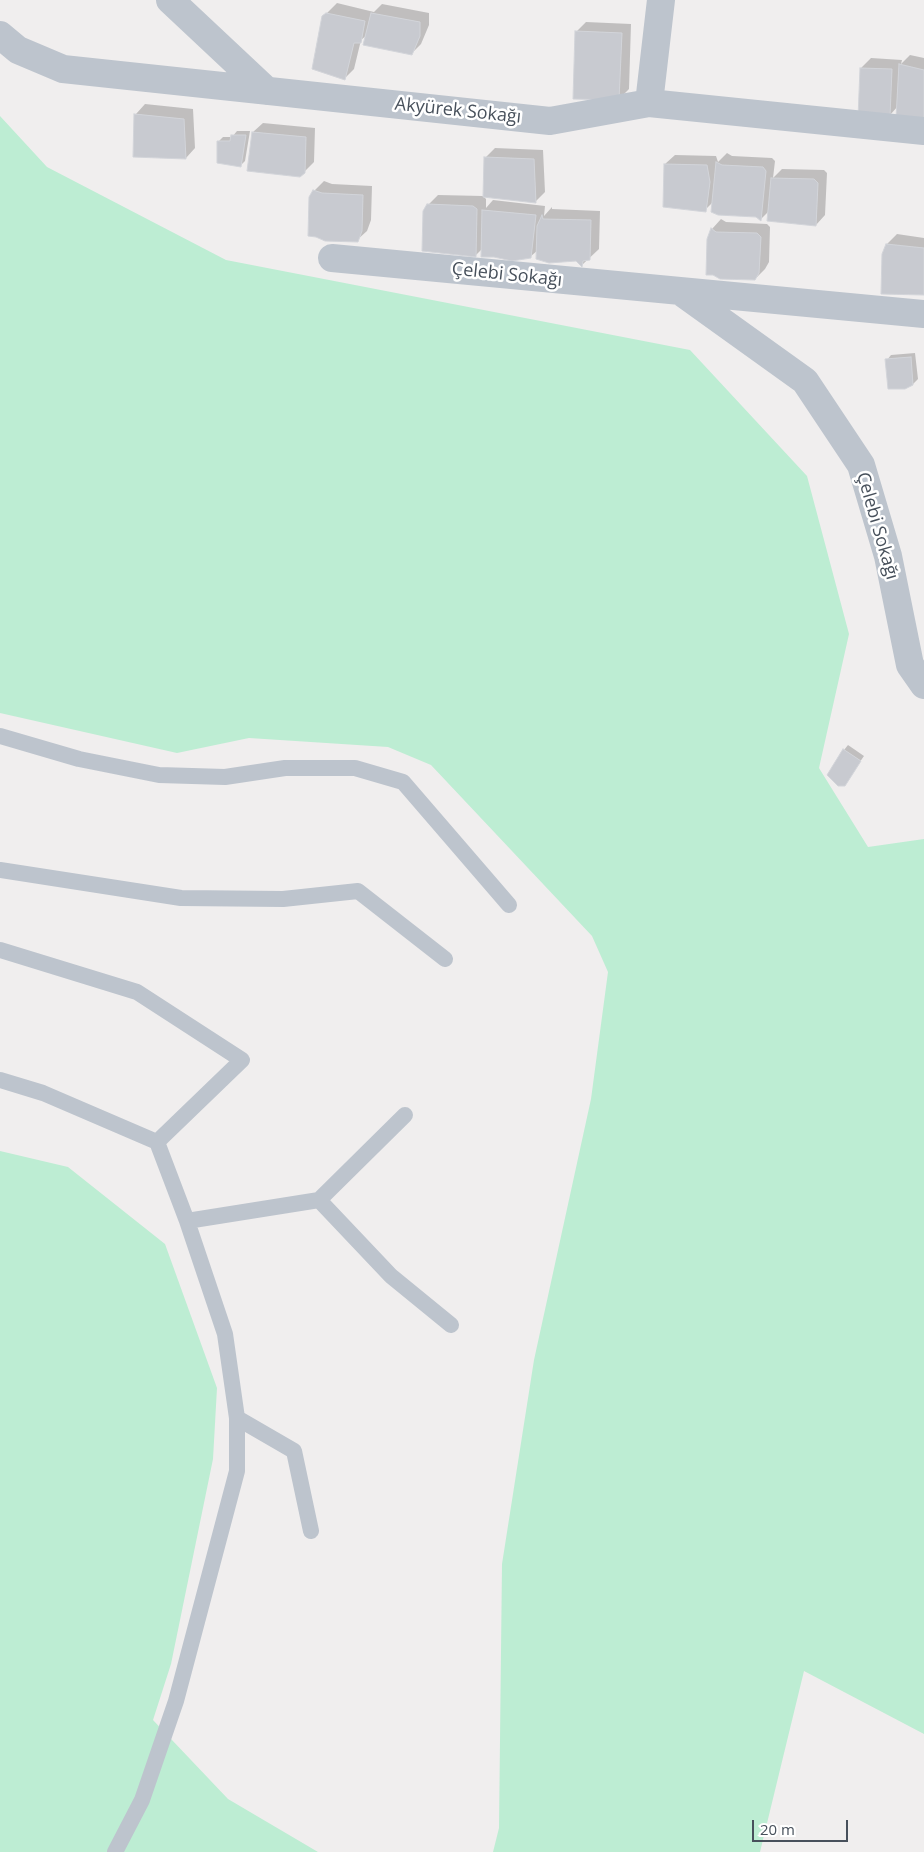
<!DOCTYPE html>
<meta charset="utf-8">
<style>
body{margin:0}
#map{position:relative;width:924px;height:1852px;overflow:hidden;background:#f0eeee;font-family:"Open Sans",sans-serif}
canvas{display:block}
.scale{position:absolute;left:752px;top:1820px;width:96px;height:22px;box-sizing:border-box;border:2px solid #47505b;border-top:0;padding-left:6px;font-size:15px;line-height:18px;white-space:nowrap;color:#47505b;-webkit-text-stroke:4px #fff;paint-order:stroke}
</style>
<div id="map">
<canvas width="924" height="1852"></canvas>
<div class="scale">20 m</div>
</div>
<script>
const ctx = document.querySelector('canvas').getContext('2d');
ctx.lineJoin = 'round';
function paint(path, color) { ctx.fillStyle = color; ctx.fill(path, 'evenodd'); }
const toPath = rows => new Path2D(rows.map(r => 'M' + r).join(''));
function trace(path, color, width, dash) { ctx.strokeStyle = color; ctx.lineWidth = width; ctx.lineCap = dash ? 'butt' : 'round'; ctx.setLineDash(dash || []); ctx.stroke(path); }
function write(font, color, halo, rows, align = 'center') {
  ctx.font = font + ' "Open Sans",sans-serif'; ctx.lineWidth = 5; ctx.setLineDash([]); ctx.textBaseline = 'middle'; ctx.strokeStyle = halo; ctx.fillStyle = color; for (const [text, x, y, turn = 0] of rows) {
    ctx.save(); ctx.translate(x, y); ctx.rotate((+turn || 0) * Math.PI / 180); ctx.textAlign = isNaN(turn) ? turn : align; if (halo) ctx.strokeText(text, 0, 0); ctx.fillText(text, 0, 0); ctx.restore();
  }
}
const green = toPath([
 [0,116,47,167,226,260,690,350,807,476,849,634,819,768,868,847,924,839,924,1734,804,1671,760,1852,493,1852,499,1828,502,1564,534,1360,591,1099,608,972,592,936,431,765,388,747,249,738,177,753,0,713],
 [0,1151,68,1167,165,1244,217,1388,213,1459,171,1664,153,1720,228,1799,318,1852,0,1852]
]);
const shadow = toPath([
 [337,3,374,12,382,4,429,13,429,25,421,44,411,54,367,35,361,40,354,69,344,79,323,17],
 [586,22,631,24,629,89,619,99,576,32],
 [910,55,924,58,924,119,898,106,890,115,861,68,871,58,902,60,901,64],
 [145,104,193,109,195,148,186,158,136,114],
 [263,123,315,128,314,162,304,172,253,132],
 [237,131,250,131,245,161,241,165,219,141,223,137,232,137],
 [495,148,543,150,545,192,535,202,485,158],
 [727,153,732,156,772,158,775,161,773,178,782,169,824,170,827,173,825,215,816,225,769,211,761,219,756,216,713,202,705,210,665,164,675,155,716,156,718,162],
 [324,181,332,184,372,186,371,220,367,231,357,240,314,191],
 [438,195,483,196,486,199,486,208,493,200,545,206,544,216,552,207,552,209,600,211,599,249,582,265,577,259,538,250,530,257,483,248,475,256,428,205],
 [721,219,726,222,767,224,770,227,769,262,765,269,755,279,712,229],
 [897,234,924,238,924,294,887,244],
 [915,353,918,379,913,384,887,360,891,355],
 [848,745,864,756,844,785,844,750]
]);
const building = toPath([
 [326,13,365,21,361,43,354,43,345,80,312,69,322,16,326,13],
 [371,13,420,22,420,36,412,55,363,45,371,13],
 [575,31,622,33,619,100,573,99,575,31],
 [899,64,924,70,924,117,921,124,896,118,899,64],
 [860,68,892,69,890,116,858,118,860,68],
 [134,114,184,119,186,159,133,157,134,114],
 [252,132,306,137,305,173,300,177,247,171,252,132],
 [231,135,246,135,241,167,217,163,217,141,230,141,231,135],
 [484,157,534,159,536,203,483,197,484,157],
 [716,162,722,165,763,167,766,171,761,221,756,217,718,215,711,212,716,162],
 [664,164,707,165,710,182,706,212,663,207,664,164],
 [771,178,814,179,818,183,816,226,767,221,771,178],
 [313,190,322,193,363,195,362,231,358,242,325,241,316,237,308,236,309,197,313,190],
 [427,204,473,206,477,209,476,257,422,251,423,211,427,204],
 [482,210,536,215,531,258,512,261,494,257,481,257,482,210],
 [542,215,543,219,591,220,590,260,583,261,582,267,576,261,549,263,536,259,537,226,542,215],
 [711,228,716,232,757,233,761,237,759,273,755,280,720,279,713,275,706,275,707,239,711,228],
 [886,244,924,248,924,295,881,294,882,254,886,244],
 [911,357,913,385,905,389,888,389,885,359,911,357],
 [843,749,861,761,845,786,838,786,827,775,843,749]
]);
const service = toPath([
 [0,736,79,759,159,775,225,777,285,768,355,768,403,782,509,905],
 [0,870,181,898,283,899,358,891,445,959],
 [0,950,137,992,242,1060,157,1142],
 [0,1080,43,1093,157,1142,187,1221],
 [319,1200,391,1276,451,1325],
 [311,1531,294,1451,237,1418,225,1334,187,1221,319,1200,405,1115],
 [115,1852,142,1800,176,1701,237,1471,237,1418]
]);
const minor = toPath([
 [170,0,267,91],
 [0,35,18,50,63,69,550,121,649,103,924,131],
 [649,103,661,0],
 [332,258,924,314],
 [681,292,805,381,861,465,888,556,910,665,924,685]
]);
const streetNames = [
 ["Akyürek Sokağı",458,111,6],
 ["Çelebi Sokağı",507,275,6],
 ["Çelebi Sokağı",877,526,74]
];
paint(green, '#bdedd3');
paint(shadow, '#0003');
paint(building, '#c8cad0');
trace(building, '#d2d4d9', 1);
trace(service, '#bdc4cd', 16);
trace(minor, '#bdc4cd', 28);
write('18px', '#47505b', '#fff', streetNames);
</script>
